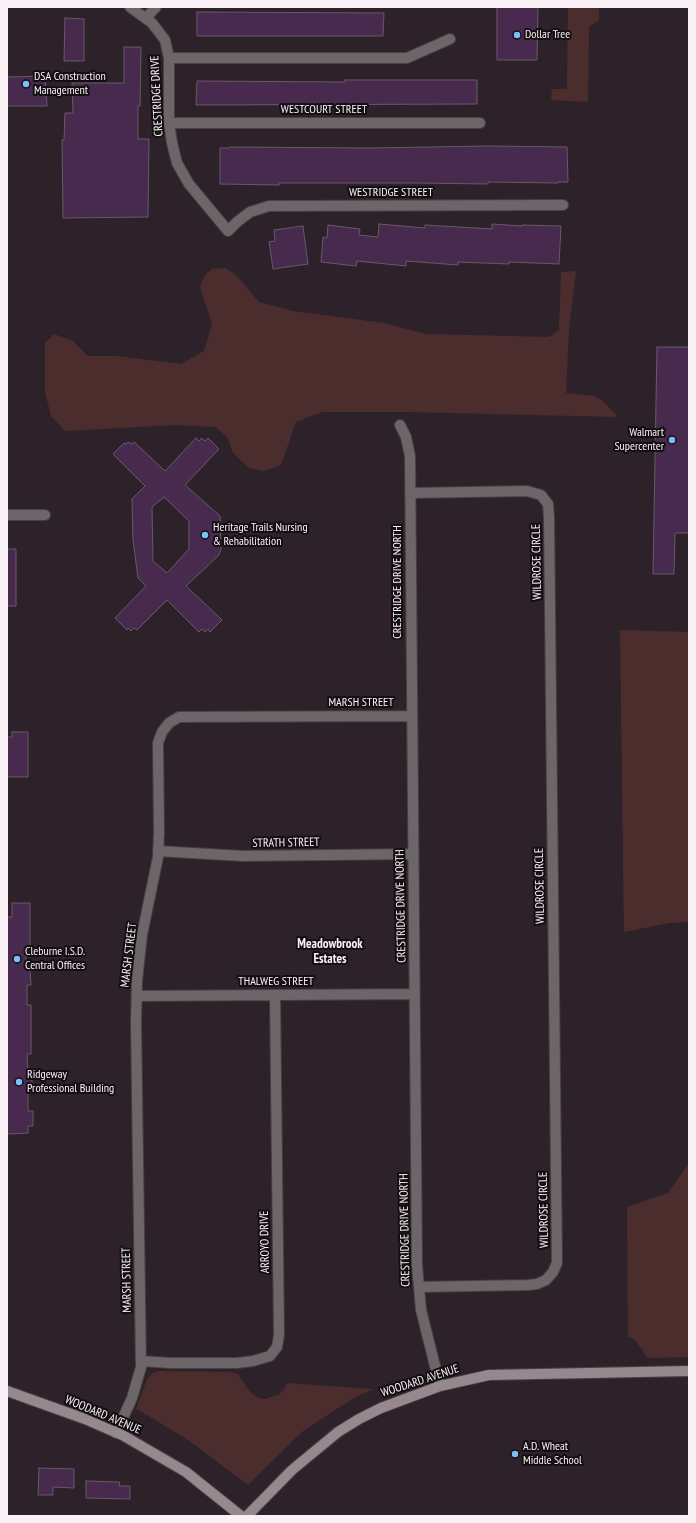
<!DOCTYPE html>
<style>
body{margin:0}
#map{position:relative;width:696px;height:1523px;overflow:hidden;background:#2e222a;font-family:"PT Sans Narrow",sans-serif}
canvas{display:block}
.frame{position:absolute;inset:0;border:8px solid #f9f1f6;pointer-events:none}
</style>
<div id="map">
<canvas width="696" height="1523"></canvas>
<div class="frame"></div>
</div>
<script>
const ctx = document.querySelector('canvas').getContext('2d');
ctx.lineJoin = 'round';
function paint(path, color) { ctx.fillStyle = color; ctx.fill(path, 'evenodd'); }
const toPath = rows => new Path2D(rows.map(r => 'M' + r).join(''));
function trace(path, color, width, dash) { ctx.strokeStyle = color; ctx.lineWidth = width; ctx.lineCap = dash ? 'butt' : 'round'; ctx.setLineDash(dash || []); ctx.stroke(path); }
function write(font, color, halo, rows, align = 'center') {
  ctx.font = font + ' "PT Sans Narrow",sans-serif'; ctx.lineWidth = 4; ctx.setLineDash([]); ctx.textBaseline = 'middle'; ctx.strokeStyle = halo; ctx.fillStyle = color; for (const [text, x, y, turn = 0] of rows) {
    ctx.save(); ctx.translate(x, y); ctx.rotate((+turn || 0) * Math.PI / 180); ctx.textAlign = isNaN(turn) ? turn : align; if (halo) ctx.strokeText(text, 0, 0); ctx.fillText(text, 0, 0); ctx.restore();
  }
}
const green = toPath([
 [568,7,599,7,599,21,589,27,588,102,551,100,552,89,567,89],
 [226,268,236,275,259,302,293,311,384,323,426,334,549,337,559,330,561,272,576,271,569,328,566,393,595,396,603,401,618,417,408,412,322,412,296,422,281,465,264,471,249,468,233,453,228,438,216,427,175,425,65,431,51,416,45,392,45,343,54,334,73,341,88,356,117,356,181,364,204,351,212,324,200,287,205,275,212,269],
 [620,630,689,632,689,922,669,923,624,932],
 [689,1163,689,1357,648,1358,634,1339,628,1337,627,1207,668,1193],
 [158,1371,228,1372,238,1374,250,1392,259,1398,265,1399,278,1395,284,1390,287,1383,374,1389,352,1399,303,1431,248,1485,191,1442,147,1415,136,1409,147,1379,153,1373]
]);
const building = toPath([
 [497,7,538,7,537,60,497,60,497,7],
 [197,12,384,13,383,36,197,36,197,12],
 [65,18,84,19,84,61,64,61,65,18],
 [124,47,141,47,140,106,138,106,138,139,149,139,148,217,63,218,62,140,64,140,65,113,73,113,72,83,124,83,124,47],
 [45,76,47,106,7,106,7,77,45,76],
 [345,80,477,80,477,104,196,105,197,81,345,82,345,80],
 [488,146,567,147,568,182,558,182,558,183,488,182,488,184,418,183,279,183,279,185,220,184,220,148,229,148,230,147,370,148,488,146],
 [379,224,425,228,425,225,492,229,492,224,522,226,522,225,561,226,559,264,509,262,509,264,458,262,458,265,406,261,406,266,357,261,356,266,321,262,323,237,327,238,328,225,360,229,359,235,378,237,379,224],
 [303,226,308,264,273,269,269,242,275,241,274,230,303,226],
 [657,347,689,347,689,533,675,533,674,574,653,574,657,347],
 [196,438,199,441,202,438,205,441,208,438,219,449,185,485,220,516,221,550,218,556,186,586,222,620,210,632,208,629,205,632,202,629,199,632,167,600,137,630,134,628,131,631,128,628,127,630,115,618,146,586,138,578,133,540,132,499,145,486,113,454,124,443,126,444,128,442,132,444,134,442,165,471,196,438],
 [164,497,189,521,189,549,167,573,153,561,152,507,164,497],
 [7,549,16,549,16,606,7,606,7,549],
 [12,732,28,732,28,777,7,777,7,737,12,737,12,732],
 [12,903,30,903,30,948,26,948,26,969,30,970,31,985,27,985,27,1005,31,1005,31,1054,27,1054,28,1074,32,1074,32,1090,28,1090,28,1111,33,1111,33,1126,28,1126,28,1133,7,1134,7,917,12,917,12,903],
 [39,1468,74,1469,74,1488,53,1487,53,1495,38,1495,39,1468],
 [86,1481,120,1482,119,1486,130,1486,130,1499,86,1498,86,1481]
]);
const street = toPath([
 [130,7,152,23,165,40,169,58,169,123,172,143,177,163,189,184,228,231,237,222,250,212,269,206,563,205],
 [146,18,156,7],
 [169,58,407,58,450,39],
 [169,123,480,123],
 [400,425,406,437,410,456,417,1265,421,1310,440,1386],
 [410,493,527,491,541,495,548,504,549,517,557,1263,553,1272,546,1280,537,1284,528,1285,419,1287],
 [7,515,45,515],
 [158,851,243,856,413,854],
 [137,996,415,994],
 [141,1361,170,1363,237,1363,253,1361,270,1356,277,1347,279,1335,275,995],
 [116,1433,132,1398,141,1367,136,1022,137,981,142,935,158,857,159,832,158,743,162,732,169,723,179,717,411,716]
]);
const secondary = toPath([
 [7,1391,85,1419,124,1436,186,1472,241,1516],
 [247,1516,292,1470,338,1432,359,1419,381,1408,440,1386,489,1375,689,1371]
]);
const markers = [
 [517,35,4,"#7cbef9"],
 [26,84,4,"#7cbef9"],
 [672,440,4,"#7cbef9"],
 [205,535,4,"#7cbef9"],
 [17,959,4,"#7cbef9"],
 [19,1082,4,"#7cbef9"],
 [515,1454,4,"#7cbef9"]
];
const poiNames = [
 ["Dollar Tree",525,35],
 ["DSA Construction",34,77],
 ["Management",34,91],
 ["Walmart",664,433,"right"],
 ["Supercenter",664,447,"right"],
 ["Heritage Trails Nursing",213,528],
 ["& Rehabilitation",213,542],
 ["Cleburne I.S.D.",25,952],
 ["Central Offices",25,966],
 ["Ridgeway",27,1075],
 ["Professional Building",27,1089],
 ["A.D. Wheat",523,1447],
 ["Middle School",523,1461]
];
const streetNames = [
 ["CRESTRIDGE DRIVE",157,96,-93],
 ["WESTCOURT STREET",324,110],
 ["WESTRIDGE STREET",391,193],
 ["WILDROSE CIRCLE",537,562,-91],
 ["CRESTRIDGE DRIVE NORTH",398,582,-90],
 ["MARSH STREET",361,703],
 ["STRATH STREET",286,843,-1],
 ["WILDROSE CIRCLE",540,886,-91],
 ["CRESTRIDGE DRIVE NORTH",401,906,-91],
 ["MARSH STREET",129,955,-83],
 ["THALWEG STREET",276,982],
 ["WILDROSE CIRCLE",544,1210,-91],
 ["CRESTRIDGE DRIVE NORTH",405,1230,-91],
 ["ARROYO DRIVE",265,1242,-91],
 ["MARSH STREET",127,1280,-91],
 ["WOODARD AVENUE",420,1381,-18],
 ["WOODARD AVENUE",103,1415,23]
];
const neighbourhoodNames = [
 ["Meadowbrook",330,944],
 ["Estates",330,959]
];
paint(green, '#4c2d2e');
paint(building, '#482a4e');
trace(building, '#655b67', 1);
trace(street, '#4a3f47', 12);
trace(secondary, '#4a3f47', 12);
trace(street, '#6d6668', 10);
trace(secondary, '#95898d', 10);
for (const [x, y, r, color] of markers) { const dot = new Path2D(); dot.arc(x, y, r, 0, 2 * Math.PI); ctx.fillStyle = color; ctx.fill(dot); trace(dot, '#130e11', 1.5); }
write('12px', '#f9f1f6', '#130e11', poiNames, 'left');
write('12px', '#f9f1f6', '#130e11', streetNames);
write('bold 13px', '#f9f1f6', '#130e11', neighbourhoodNames);
</script>
